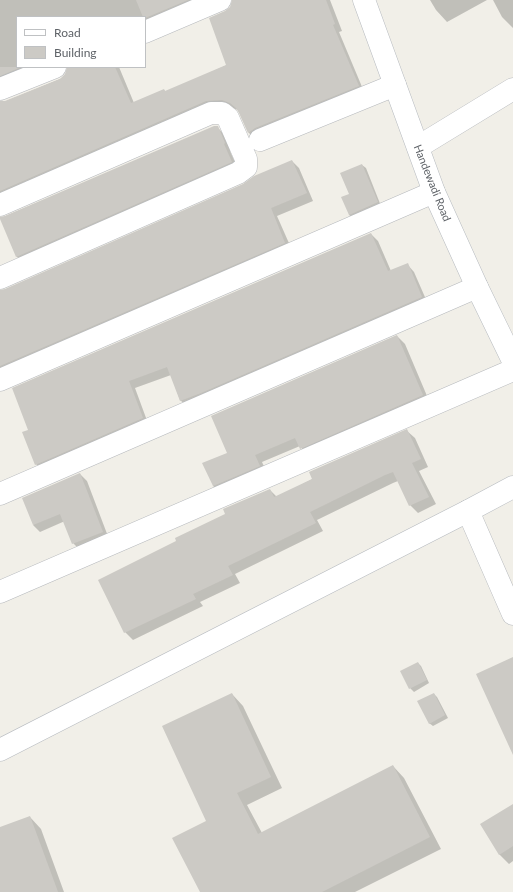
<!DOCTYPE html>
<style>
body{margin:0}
#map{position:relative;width:513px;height:892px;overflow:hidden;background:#f1efe8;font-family:Lato,sans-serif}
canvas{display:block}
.legend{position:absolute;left:16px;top:16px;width:130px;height:52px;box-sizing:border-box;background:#fff;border:1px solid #bfc1c3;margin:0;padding:5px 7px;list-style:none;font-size:12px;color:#5f6368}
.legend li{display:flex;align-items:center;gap:8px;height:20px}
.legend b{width:20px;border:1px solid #bfc1c3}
</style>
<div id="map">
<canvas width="513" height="892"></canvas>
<ul class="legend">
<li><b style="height:5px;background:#fff"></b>Road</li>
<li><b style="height:11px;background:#cccac5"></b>Building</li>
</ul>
</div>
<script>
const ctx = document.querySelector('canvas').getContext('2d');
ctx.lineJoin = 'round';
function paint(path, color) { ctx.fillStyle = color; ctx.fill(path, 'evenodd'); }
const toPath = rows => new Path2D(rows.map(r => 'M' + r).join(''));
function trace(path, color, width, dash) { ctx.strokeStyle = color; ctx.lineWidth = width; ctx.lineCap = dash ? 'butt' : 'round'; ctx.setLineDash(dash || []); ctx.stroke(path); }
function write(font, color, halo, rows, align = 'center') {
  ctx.font = font + ' Lato,sans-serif'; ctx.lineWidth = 3; ctx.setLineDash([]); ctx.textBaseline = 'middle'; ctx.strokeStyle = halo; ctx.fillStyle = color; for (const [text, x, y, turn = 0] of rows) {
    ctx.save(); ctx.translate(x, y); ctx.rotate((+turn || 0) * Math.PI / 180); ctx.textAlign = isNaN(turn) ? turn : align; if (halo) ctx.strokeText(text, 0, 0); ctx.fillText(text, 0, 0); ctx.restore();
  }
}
const shadow = toPath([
 [0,0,212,0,145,30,145,17,17,17,17,67,46,67,0,87],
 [233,0,330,0,342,31,339,32,365,94,256,140,249,133,240,112,238,110,230,107,0,203,0,102,4,102,60,79,65,76,68,67,119,67,134,103,164,90,166,92,227,65,225,12,231,8],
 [430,0,487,0,447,22,436,10],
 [493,0,513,0,513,28,502,17],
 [217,127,224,134,232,150,230,151,238,169,24,263,17,257,1,218],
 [292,161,299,168,313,201,277,216,292,250,0,378,0,325,244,185],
 [362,165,366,168,381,206,353,218,349,215,350,194],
 [371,234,378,241,391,271,407,264,414,272,428,304,188,407,180,400,171,375,135,388,149,426,43,472,36,464,30,430],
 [397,336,405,344,430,403,308,456,300,446,262,462,267,473,221,493,213,486,228,453],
 [407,431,415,438,428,467,419,471,436,504,418,513,410,505,398,481,393,483,317,520,323,531,235,574,240,583,200,602,203,606,133,640,125,632,178,542,270,490,277,497],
 [80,474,87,481,109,539,80,550,73,543,65,521,40,532,33,525],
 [418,663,421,666,429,683,414,692,410,688],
 [232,694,243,706,282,788,247,805,262,833,393,766,404,778,441,849,355,892,201,892,207,822],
 [434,694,437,697,448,718,433,726,429,723],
 [513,806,513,861,509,864,499,854],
 [30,817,41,829,64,892,0,892,0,828]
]);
const building = toPath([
 [136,0,188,0,145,18,145,17,143,17],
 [232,0,326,0,335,24,333,25,359,86,255,128,248,133,239,113,236,108,230,103,222,100,206,101,0,191,0,101,5,101,60,79,65,74,67,67,115,67,131,103,164,89,165,91,226,65,209,18,225,11,230,7],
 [0,67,21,67,0,76],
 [214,126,218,126,225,143,224,144,232,162,16,257,0,219,0,217,5,216],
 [292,160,307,193,271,208,285,243,0,366,0,290,5,289,243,184,254,176],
 [362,164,378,202,349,215,341,197,349,194,340,173],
 [371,233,388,271,408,263,422,297,201,393,180,401,167,367,129,381,143,418,35,465,22,432,28,430,12,388],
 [397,335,423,395,300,449,295,438,255,455,260,466,213,486,202,463,227,453,211,416],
 [407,429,421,459,412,463,429,497,409,506,393,472,385,475,310,512,316,523,228,566,233,575,193,594,196,599,124,633,98,580,176,541,175,538,225,514,223,509,270,489,274,497,312,479,309,472],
 [80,473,103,532,72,544,60,514,33,525,22,498],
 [513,657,513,755,476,674],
 [418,662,427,680,409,689,400,671],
 [232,693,271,777,237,793,258,834,393,765,430,837,322,892,200,892,172,838,206,821,162,726],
 [434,693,445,715,429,724,417,701],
 [513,804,513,846,499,855,480,824],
 [30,816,58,892,0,892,0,827]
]);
const street = toPath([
 [145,32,220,0],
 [0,89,55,67],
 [260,140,395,85],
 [418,147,513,89],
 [0,205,211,113,222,113,228,118,246,159,246,167,238,173,0,278],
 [0,380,434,192],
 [0,494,477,287],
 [468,511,513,614],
 [0,592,513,370]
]);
const secondary = toPath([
 [364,0,434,192,477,287,513,361],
 [0,750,468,511,513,487]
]);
const streetNames = [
 ["Handewadi Road",432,183,68]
];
paint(shadow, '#0003');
paint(building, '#cccac5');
trace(street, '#b5b8bc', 23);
trace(secondary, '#b6babf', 23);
trace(street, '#fff', 22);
trace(secondary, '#fff', 22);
write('11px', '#5f6368', '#fff', streetNames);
</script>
